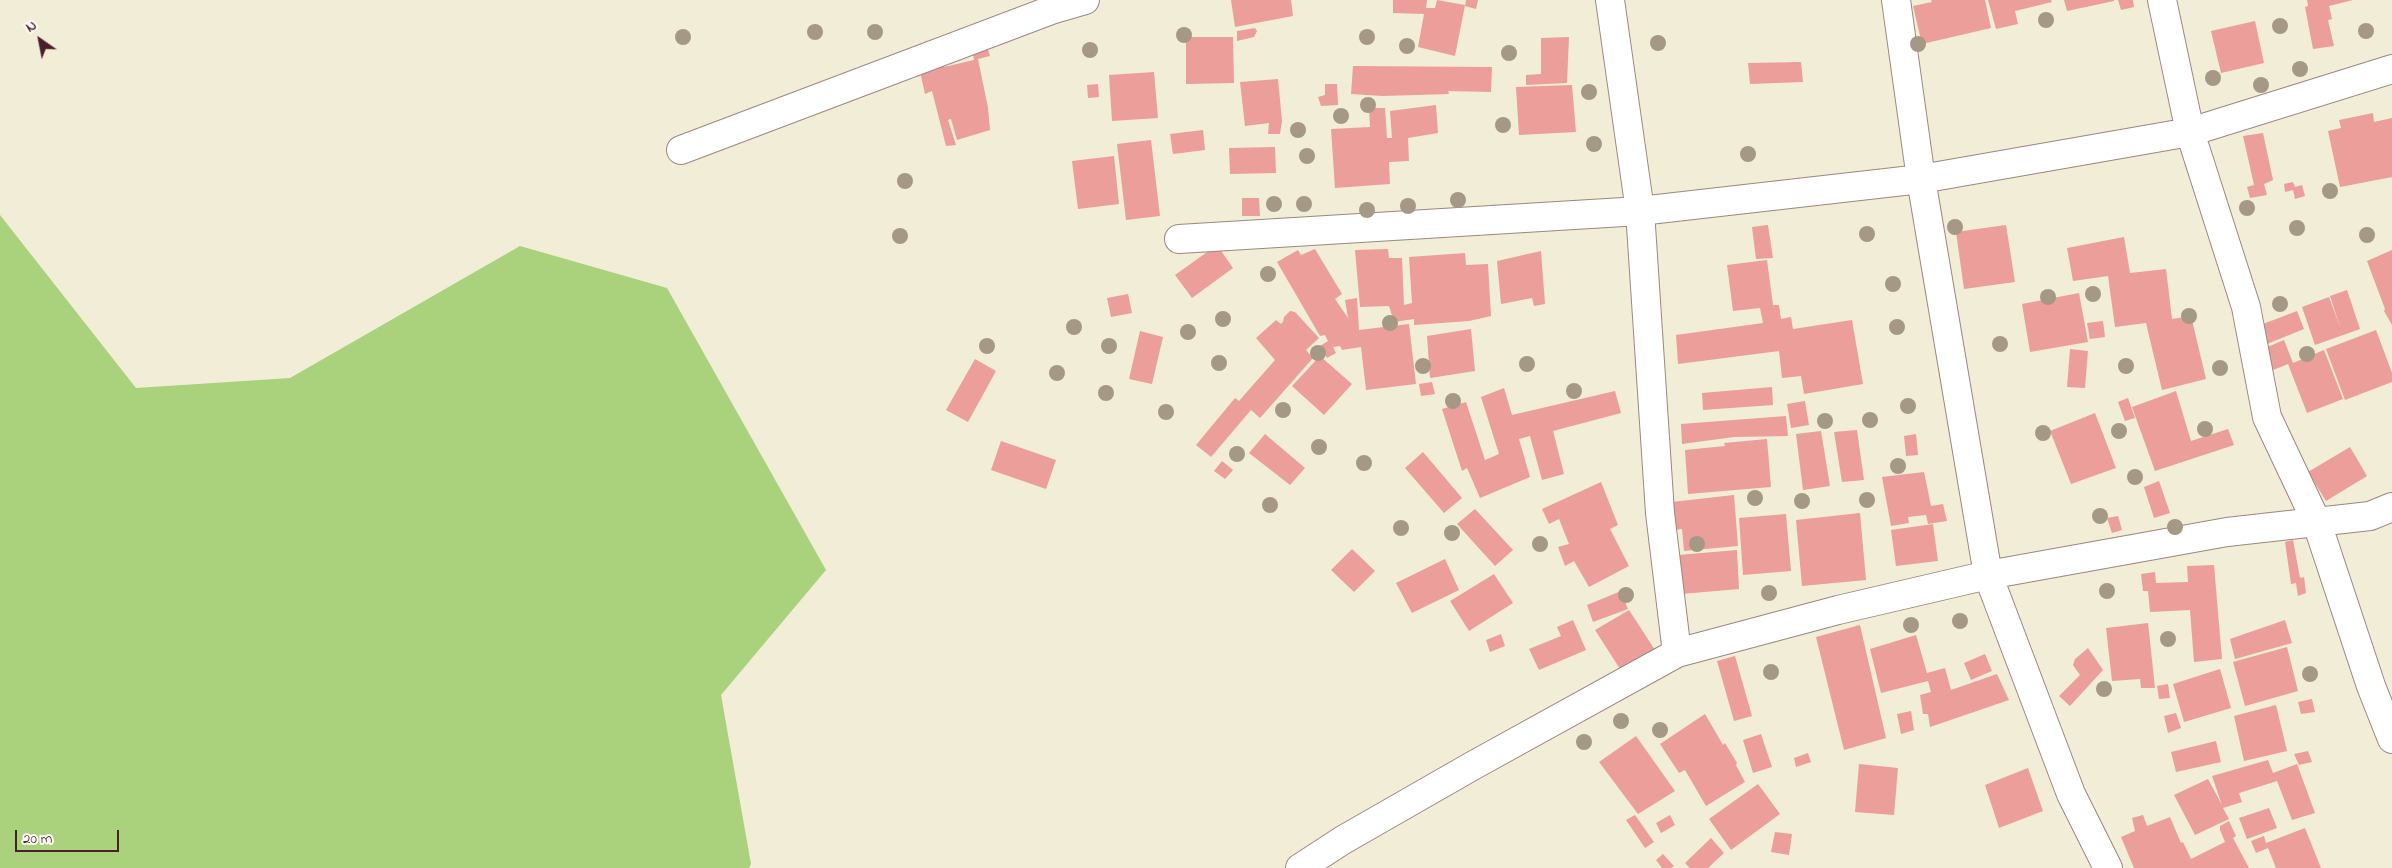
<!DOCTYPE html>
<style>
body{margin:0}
#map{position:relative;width:2392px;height:868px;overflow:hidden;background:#f1edd7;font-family:"Indie Flower",sans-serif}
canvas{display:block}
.north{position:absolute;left:15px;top:15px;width:50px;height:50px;-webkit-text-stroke:4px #fdfcf7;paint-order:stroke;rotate:327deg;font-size:14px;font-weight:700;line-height:20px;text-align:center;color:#4a1f2b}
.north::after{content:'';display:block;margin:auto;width:18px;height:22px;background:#4a1f2b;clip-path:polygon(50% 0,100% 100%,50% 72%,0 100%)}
.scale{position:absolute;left:15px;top:830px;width:104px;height:22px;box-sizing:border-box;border:2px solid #4a1f2b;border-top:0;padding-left:6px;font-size:15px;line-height:18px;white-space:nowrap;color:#4a1f2b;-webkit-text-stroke:4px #fdfcf7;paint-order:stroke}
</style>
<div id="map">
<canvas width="2392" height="868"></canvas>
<div class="north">N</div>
<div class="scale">20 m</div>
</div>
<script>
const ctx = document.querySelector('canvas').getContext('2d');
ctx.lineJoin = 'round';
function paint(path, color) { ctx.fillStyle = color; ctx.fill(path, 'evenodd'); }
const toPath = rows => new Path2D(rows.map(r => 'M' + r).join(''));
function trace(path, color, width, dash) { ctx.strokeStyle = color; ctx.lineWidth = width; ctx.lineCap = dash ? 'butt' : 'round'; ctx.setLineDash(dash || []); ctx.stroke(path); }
const green = toPath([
 [0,215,136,388,290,378,520,246,667,288,826,570,721,695,751,864,749,868,0,868]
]);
const building = toPath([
 [1231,0,1291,0,1293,16,1235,27],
 [1393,0,1427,0,1426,8,1435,8,1437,0,1465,5,1455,56,1418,47,1424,14,1393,13],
 [1466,0,1478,0,1476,9,1465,6],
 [1931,0,1985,0,1991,28,1922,44,1913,6,1932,2],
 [1988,0,2051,0,2052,2,2015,11,2018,24,1996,29],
 [2064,0,2114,0,2114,1,2067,11],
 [2118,0,2133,0,2134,7,2121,10],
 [2307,0,2353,0,2329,6,2332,19,2328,20,2334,46,2313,49,2305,7,2308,6],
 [2255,21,2264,63,2221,73,2211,31],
 [1255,28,1257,31,1254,37,1237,41,1237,31],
 [1186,37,1233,37,1234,83,1186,84],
 [1569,37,1567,83,1526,85,1526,75,1541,74,1541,38],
 [987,46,990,56,978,59,988,108,990,130,957,140,951,119,948,120,956,145,946,146,932,91,925,94,919,67,941,60,944,67,974,60,972,50],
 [1801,62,1803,82,1750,84,1748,63],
 [1353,66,1492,67,1491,92,1448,91,1449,94,1383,96,1351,94],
 [1154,72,1158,118,1112,121,1109,75],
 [1278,79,1282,121,1280,134,1268,134,1269,123,1245,126,1240,82],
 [1098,84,1099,97,1088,98,1087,85],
 [1325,84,1337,84,1338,105,1321,106,1318,97,1325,95],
 [1572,85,1576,132,1519,135,1516,87],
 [1436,105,1438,133,1408,138,1409,161,1389,162,1390,184,1335,188,1331,129,1370,127,1369,108,1385,108,1387,138,1392,138,1390,111],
 [2373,113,2374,122,2392,118,2392,177,2340,187,2328,131,2341,128,2339,120],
 [1203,130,1205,150,1173,154,1170,134],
 [2263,133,2273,180,2264,184,2267,195,2250,198,2247,187,2254,185,2243,136],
 [1151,140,1160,216,1126,220,1117,144],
 [1275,147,1276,173,1230,174,1229,148],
 [1114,156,1119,204,1078,209,1072,161],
 [2293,182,2295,187,2302,185,2305,196,2295,199,2293,190,2285,192,2284,184],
 [1242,198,1259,198,1260,216,1242,216],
 [1768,225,1773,258,1756,259,1752,227],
 [2006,225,2015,282,1964,289,1956,232],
 [2124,237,2130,273,2166,269,2172,319,2191,316,2206,379,2162,390,2146,323,2115,327,2108,276,2073,281,2067,248],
 [1217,245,1233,268,1192,298,1175,275],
 [1315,249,1342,294,1335,299,1348,318,1345,300,1357,298,1359,330,1409,324,1416,384,1366,390,1361,347,1342,350,1340,346,1333,347,1336,353,1327,358,1320,346,1328,341,1325,335,1320,336,1277,262,1298,250,1301,255],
 [1388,249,1389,258,1402,258,1404,305,1412,303,1409,257,1465,253,1466,265,1488,264,1491,316,1469,321,1414,325,1414,319,1394,322,1389,306,1360,307,1355,250],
 [2392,250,2392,325,2384,311,2385,309,2367,261],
 [1541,251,1545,304,1534,306,1532,298,1501,304,1497,261],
 [1767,260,1773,305,1779,305,1781,319,1791,317,1793,329,1852,320,1863,384,1804,394,1801,376,1782,378,1779,351,1678,364,1676,335,1763,323,1760,308,1733,311,1727,265],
 [2347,290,2360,329,2315,345,2302,307,2329,297,2340,327,2330,296],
 [2079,293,2088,342,2030,352,2022,304],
 [1128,294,1132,313,1111,317,1107,298],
 [1290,311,1295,312,1319,338,1306,350,1313,358,1260,418,1251,410,1211,457,1196,445,1235,398,1239,401,1275,360,1256,338,1276,320,1281,324,1283,322,1284,317],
 [2297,311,2304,329,2262,346,2255,327],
 [2103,321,2105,337,2090,339,2087,323],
 [1471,329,1475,371,1430,378,1427,336],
 [2376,330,2392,373,2392,382,2345,400,2326,349],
 [1140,331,1163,337,1152,384,1129,379],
 [2284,340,2293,363,2324,350,2343,399,2307,413,2288,364,2273,370,2265,348],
 [2070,349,2088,351,2085,388,2067,387],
 [1320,356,1352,384,1324,415,1292,386],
 [975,359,996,371,968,422,946,410],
 [1432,382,1435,394,1421,396,1419,384],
 [1772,387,1773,405,1703,410,1702,393],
 [1504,388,1512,415,1615,391,1621,413,1553,431,1564,474,1542,480,1530,436,1519,439,1530,477,1480,498,1467,468,1462,471,1442,409,1466,402,1485,460,1499,454,1481,397],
 [2176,391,2191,441,2228,429,2234,445,2155,471,2132,407],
 [2128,398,2135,418,2125,421,2118,402],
 [1805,401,1809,425,1791,428,1787,404],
 [2095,413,2116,468,2071,484,2050,431],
 [1786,416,1788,436,1734,437,1682,444,1681,424],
 [1857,430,1864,480,1842,482,1834,432],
 [1821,431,1830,486,1803,490,1796,434],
 [1265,434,1305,468,1290,485,1249,453],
 [1916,434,1918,455,1906,456,1904,436],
 [1767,439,1771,487,1688,494,1685,450,1725,446,1724,443],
 [1001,441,1056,460,1046,489,991,470],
 [2350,447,2367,476,2326,501,2308,472],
 [1423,452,1462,498,1444,513,1405,468],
 [1222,461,1233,470,1225,479,1214,471],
 [1924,472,1931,506,1943,504,1947,521,1928,524,1926,515,1908,517,1909,523,1891,526,1882,477],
 [2159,481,2170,513,2154,518,2144,487],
 [1601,482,1618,525,1610,529,1629,566,1589,587,1574,561,1565,566,1558,547,1569,544,1559,519,1549,524,1542,509],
 [1734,495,1738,546,1684,551,1682,529,1666,531,1663,503],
 [1475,509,1513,550,1495,566,1457,524],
 [1860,513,1866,580,1802,586,1796,520],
 [1786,514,1791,571,1743,575,1739,518],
 [2118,516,2122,530,2112,533,2107,518],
 [1933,524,1938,561,1896,566,1891,530],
 [2293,540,2300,578,2304,577,2306,593,2298,596,2296,583,2291,584,2285,542],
 [1352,549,1375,571,1354,592,1331,570],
 [1737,550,1739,589,1681,594,1678,555],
 [1445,559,1459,590,1412,613,1396,583],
 [2214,565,2222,659,2194,662,2190,610,2150,612,2148,591,2143,591,2141,574,2155,572,2156,583,2188,582,2187,566],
 [1494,574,1513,603,1469,631,1450,601],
 [1621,591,1628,609,1593,622,1587,605],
 [1629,610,1655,650,1622,672,1595,630],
 [1573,620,1586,650,1539,670,1529,649,1561,636,1557,627],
 [2285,620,2292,643,2235,659,2230,639],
 [2148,623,2155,688,2141,688,2140,679,2112,681,2106,628],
 [1860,625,1886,738,1844,750,1816,637],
 [1501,634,1505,646,1490,652,1486,640],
 [1916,635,1927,673,1945,668,1951,690,1997,674,2009,700,1930,727,1928,714,1923,714,1920,695,1931,692,1928,681,1881,693,1870,649],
 [2287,647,2298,691,2245,706,2233,662],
 [2088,648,2103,670,2070,706,2059,696,2080,675,2073,665,2075,659],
 [1985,654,1992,671,1971,680,1964,663],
 [1735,656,1752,716,1734,721,1717,661],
 [2220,669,2231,708,2184,722,2173,684],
 [2168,684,2170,698,2159,699,2157,686],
 [2312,699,2315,712,2301,714,2298,702],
 [2276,705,2287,751,2244,761,2234,716],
 [1911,711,1914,730,1901,734,1897,714],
 [2176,713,2181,728,2168,733,2164,716],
 [1705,714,1723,745,1725,743,1737,763,1736,765,1745,782,1706,806,1685,770,1679,773,1660,744],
 [1761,734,1772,767,1753,773,1743,740],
 [1636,736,1675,791,1638,814,1599,762],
 [2216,741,2221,762,2176,772,2171,752],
 [2308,751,2312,762,2299,765,2294,754],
 [1808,753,1811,762,1796,767,1794,758],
 [2268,760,2273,773,2297,764,2315,813,2292,820,2277,781,2239,793,2242,802,2223,808,2229,819,2195,835,2174,795,2208,779,2222,805,2212,776],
 [1859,764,1898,768,1894,815,1855,812],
 [2028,768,2043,811,1999,828,1985,785],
 [1758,784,1780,814,1731,850,1709,819],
 [2269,808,2277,828,2247,839,2239,818],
 [1635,815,1654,842,1645,848,1626,820],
 [1670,815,1675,825,1661,833,1656,823],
 [2143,815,2147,826,2170,817,2181,843,2183,842,2191,859,2225,842,2220,830,2220,826,2229,821,2236,836,2233,838,2249,868,2134,868,2121,837,2135,831,2132,818],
 [2305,828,2321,868,2276,868,2268,848,2256,853,2251,841,2264,836,2266,843],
 [1775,832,1792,834,1789,855,1771,852],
 [1711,838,1724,853,1708,868,1690,868,1685,863],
 [1663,854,1674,866,1671,868,1662,868,1656,860]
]);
const street = toPath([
 [1610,0,1640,211,1660,513,1677,653],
 [1896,0,1921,179,1988,575,2071,794,2108,868],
 [2162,0,2190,132,2246,307,2267,417,2317,523,2371,686,2392,739],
 [681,150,1054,9,1085,0],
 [1179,239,1640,211,1921,179,2190,132,2392,69],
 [1300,868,1343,840,1474,765,1677,653,1838,610,1988,575,2227,532,2370,516,2392,507]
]);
const trees = [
 [2046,20],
 [2280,26],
 [2366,31],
 [815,32],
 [875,32],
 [1184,35],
 [683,37],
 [1367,37],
 [1658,43],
 [1918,44],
 [1407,46],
 [1090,50],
 [1509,53],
 [2300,69],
 [2213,78],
 [2261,85],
 [1589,92],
 [1368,105],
 [1341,116],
 [1503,125],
 [1298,130],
 [1594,144],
 [1748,154],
 [1307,156],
 [905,181],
 [2330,191],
 [1458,200],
 [1274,204],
 [1304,204],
 [1408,206],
 [2247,208],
 [1367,210],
 [1955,227],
 [2297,228],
 [1867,234],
 [2367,235],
 [900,236],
 [1268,274],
 [1893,284],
 [2093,294],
 [2048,297],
 [2280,304],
 [2189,316],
 [1223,319],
 [1390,323],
 [1074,327],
 [1897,327],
 [1188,332],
 [2000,344],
 [987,346],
 [1109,346],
 [1318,353],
 [2307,354],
 [1219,363],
 [1527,364],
 [1423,366],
 [2126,366],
 [2220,368],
 [1057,373],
 [1574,391],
 [1106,393],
 [1453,401],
 [1908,406],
 [1283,410],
 [1166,412],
 [1870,420],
 [1825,421],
 [2205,429],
 [2119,431],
 [2043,433],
 [1319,447],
 [1237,454],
 [1364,463],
 [1898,466],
 [2135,477],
 [1755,498],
 [1867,500],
 [1802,501],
 [1270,505],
 [2100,516],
 [2175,527],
 [1401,528],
 [1452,533],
 [1540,544],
 [1697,544],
 [2107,591],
 [1769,593],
 [1626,595],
 [1960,621],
 [1911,625],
 [2168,639],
 [1771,672],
 [2310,674],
 [2104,689],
 [1621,721],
 [1660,730],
 [1584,742]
];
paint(green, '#aad27d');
paint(building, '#eb9e9a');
trace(street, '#9e8681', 30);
trace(street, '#fff', 28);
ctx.fillStyle = '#a59986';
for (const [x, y] of trees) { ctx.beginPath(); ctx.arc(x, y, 8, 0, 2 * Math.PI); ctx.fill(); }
</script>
